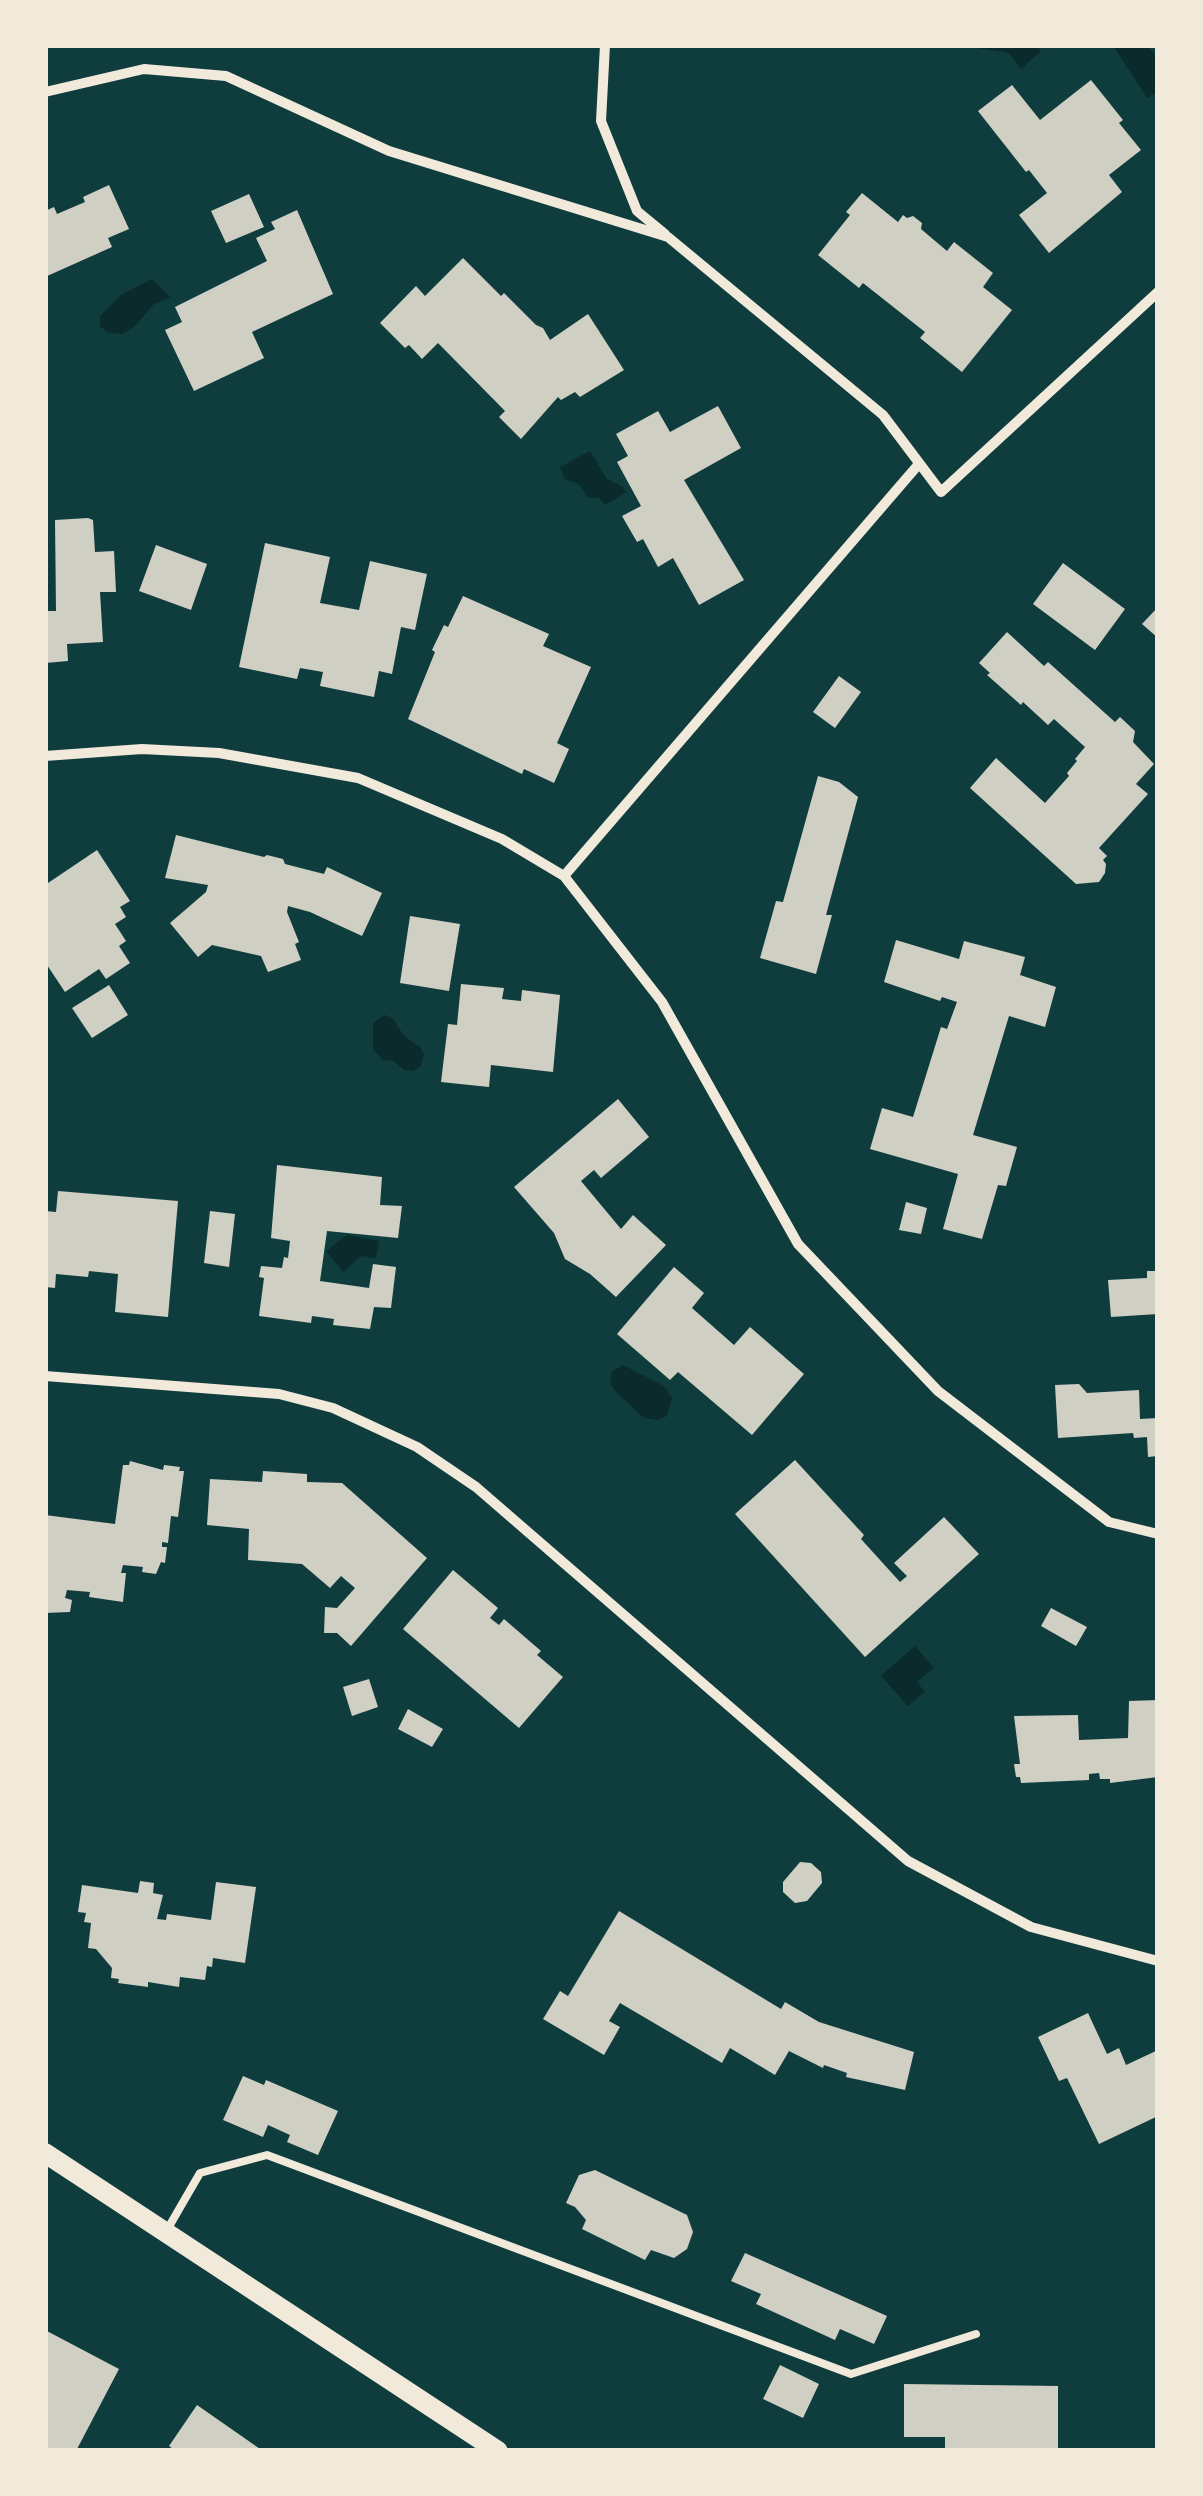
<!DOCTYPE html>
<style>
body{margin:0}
#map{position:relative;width:1203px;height:2496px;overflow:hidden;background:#0f3d3e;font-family:"PT Serif",serif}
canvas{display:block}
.frame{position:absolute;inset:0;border:48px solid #f1e9da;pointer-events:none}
</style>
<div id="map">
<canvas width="1203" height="2496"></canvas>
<div class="frame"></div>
</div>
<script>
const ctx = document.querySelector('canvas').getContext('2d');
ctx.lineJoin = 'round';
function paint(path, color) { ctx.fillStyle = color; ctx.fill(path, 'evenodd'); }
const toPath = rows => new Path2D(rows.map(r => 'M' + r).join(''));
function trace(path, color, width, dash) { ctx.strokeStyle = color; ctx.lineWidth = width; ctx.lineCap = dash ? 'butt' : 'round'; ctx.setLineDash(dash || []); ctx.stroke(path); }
const water = toPath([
 [979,45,1036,45,1041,51,1021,69,1009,53,978,48],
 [1117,45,1146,45,1158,58,1158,92,1147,98,1114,47],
 [152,279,170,297,154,304,135,326,122,334,108,333,100,326,100,316,121,295],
 [590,451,607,479,623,487,626,492,605,505,599,498,588,498,580,485,565,479,560,467],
 [385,1015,392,1018,405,1037,420,1047,424,1054,421,1066,413,1071,405,1070,392,1060,384,1061,373,1049,373,1023],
 [347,1235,379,1241,376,1258,361,1256,343,1272,326,1251],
 [623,1365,664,1386,672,1398,667,1416,657,1420,644,1418,614,1390,610,1383,612,1372],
 [915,1646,934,1668,917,1682,925,1692,908,1706,881,1676]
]);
const building = toPath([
 [1091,80,1123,120,1119,123,1141,150,1109,175,1122,192,1049,253,1019,215,1047,193,1029,170,1026,172,978,111,1012,85,1040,120],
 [109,185,129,229,108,238,112,247,45,277,45,211,54,207,57,214,85,202,83,197],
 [862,193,898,222,903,215,907,218,913,216,922,223,921,229,947,251,954,242,993,273,983,287,1012,310,962,372,920,338,925,332,863,283,859,288,818,255,850,215,846,212],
 [249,194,264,227,226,243,211,211],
 [297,210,333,294,252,332,264,358,194,391,165,330,182,322,175,307,267,261,256,238,275,229,271,222],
 [463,258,501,296,504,293,536,325,543,328,550,340,588,314,624,370,580,397,575,392,561,400,558,397,521,439,499,417,505,411,438,343,422,359,409,345,405,348,380,323,416,286,425,296],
 [718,406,741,448,684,480,744,580,699,605,673,558,658,567,643,539,637,542,622,516,641,506,617,462,628,456,616,434,658,411,670,432],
 [88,518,93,520,95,552,114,551,116,592,100,592,103,642,67,644,68,661,45,663,45,611,56,611,55,520],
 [265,543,330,557,320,603,359,610,370,561,427,574,415,630,401,627,392,674,379,671,374,697,320,686,323,672,300,668,297,679,239,667],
 [156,545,207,564,191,610,139,591],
 [1063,563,1125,609,1095,650,1033,604],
 [463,596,549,634,543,646,591,667,557,743,569,749,554,783,524,769,522,774,408,719,435,652,432,650,444,625,448,627],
 [1158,607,1158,638,1142,624],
 [1007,632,1044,666,1048,662,1115,722,1120,717,1135,731,1133,742,1154,764,1136,784,1148,794,1099,848,1107,856,1103,860,1106,864,1105,873,1099,882,1076,884,970,788,996,758,1045,803,1069,776,1067,773,1077,761,1075,759,1085,747,1054,719,1048,725,1023,702,1021,705,987,675,990,673,979,663],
 [839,676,861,692,835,728,813,712],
 [818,776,839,782,858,797,826,915,832,915,816,974,760,958,776,901,783,902],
 [176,835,264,857,267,855,283,859,285,864,324,874,327,867,382,893,362,936,310,912,288,906,287,912,299,942,295,944,301,960,268,972,261,956,212,945,198,957,170,923,206,892,208,885,165,878],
 [97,850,130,901,120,907,126,917,115,924,126,941,119,946,130,963,106,979,99,969,65,992,47,965,45,967,45,879,48,883],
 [410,916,460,924,449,991,400,983],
 [896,940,959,959,964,941,1025,957,1020,975,1056,987,1045,1027,1009,1016,973,1135,1017,1147,1006,1186,998,1185,982,1239,943,1229,958,1174,870,1149,882,1108,913,1117,941,1027,947,1029,957,1002,942,997,940,1001,884,982],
 [461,984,504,988,502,999,521,1001,522,990,560,995,553,1072,491,1065,489,1087,441,1082,448,1024,457,1025],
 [109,985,128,1015,92,1038,72,1008],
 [618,1099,649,1137,601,1178,594,1170,581,1181,621,1229,633,1215,666,1245,616,1297,590,1274,565,1259,554,1233,514,1187],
 [277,1165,382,1177,380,1205,402,1206,398,1238,327,1231,320,1281,369,1288,373,1264,396,1267,391,1308,374,1307,370,1329,333,1325,334,1319,312,1316,311,1323,259,1316,264,1278,259,1277,261,1266,282,1268,284,1257,288,1258,290,1241,271,1238],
 [58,1191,178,1201,168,1317,115,1312,118,1274,89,1271,88,1277,56,1274,55,1288,45,1287,45,1211,56,1212],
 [906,1202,927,1208,921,1234,899,1230],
 [210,1211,235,1214,229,1267,204,1263],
 [674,1267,704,1293,692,1308,734,1345,750,1327,804,1374,752,1435,678,1372,670,1380,617,1334],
 [1147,1271,1158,1271,1158,1314,1111,1317,1108,1280,1147,1278],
 [1079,1384,1087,1393,1139,1390,1140,1419,1158,1418,1158,1456,1148,1457,1147,1437,1134,1438,1133,1433,1058,1438,1055,1385],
 [795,1460,864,1535,861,1539,900,1582,907,1576,894,1563,944,1517,979,1554,865,1657,735,1514],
 [130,1461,163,1470,164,1465,180,1467,179,1471,184,1471,178,1517,171,1516,168,1543,162,1542,162,1547,167,1547,165,1563,161,1562,156,1574,142,1572,143,1567,123,1565,121,1573,126,1573,123,1602,89,1597,90,1592,67,1590,65,1598,72,1600,70,1612,45,1613,45,1515,115,1524,123,1465,129,1465],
 [263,1471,307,1474,307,1482,342,1483,427,1558,351,1646,337,1633,324,1633,325,1607,337,1608,355,1588,341,1576,330,1588,302,1564,248,1560,249,1529,207,1525,210,1479,262,1482],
 [453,1570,498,1608,490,1618,499,1625,504,1619,541,1651,537,1655,563,1677,519,1728,403,1629],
 [1051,1608,1087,1627,1076,1646,1041,1626],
 [369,1679,378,1707,352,1716,343,1687],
 [1158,1700,1158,1777,1110,1783,1110,1779,1100,1779,1099,1773,1089,1774,1089,1780,1021,1783,1020,1777,1016,1777,1014,1764,1020,1764,1014,1716,1078,1715,1079,1740,1128,1738,1129,1701],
 [408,1709,443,1729,432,1747,398,1729],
 [800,1862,811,1863,821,1872,822,1883,807,1901,795,1903,783,1892,783,1882],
 [140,1881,154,1883,153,1893,163,1895,157,1919,166,1920,167,1914,211,1920,216,1882,256,1887,245,1963,213,1958,212,1967,207,1966,205,1980,180,1977,179,1987,148,1982,148,1987,118,1983,119,1979,111,1978,112,1968,96,1949,88,1948,91,1923,84,1922,86,1913,78,1912,82,1885,138,1893],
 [619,1911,781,2009,785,2002,819,2022,914,2052,905,2090,846,2077,847,2073,824,2065,823,2068,789,2051,775,2075,730,2048,722,2063,620,2003,609,2021,620,2027,604,2055,543,2019,560,1991,568,1996],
 [1088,2013,1107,2054,1119,2048,1126,2065,1158,2050,1158,2116,1099,2144,1067,2078,1059,2081,1038,2037],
 [243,2076,264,2085,266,2080,338,2111,318,2155,287,2142,290,2135,268,2125,263,2137,223,2120],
 [595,2170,687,2215,693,2232,687,2249,674,2258,651,2250,645,2260,582,2229,586,2220,575,2207,566,2203,579,2175],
 [745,2253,887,2316,874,2344,840,2329,835,2340,756,2304,761,2294,731,2281],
 [45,2330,119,2369,76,2451,45,2451],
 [780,2365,819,2384,803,2418,763,2399],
 [904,2384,1058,2386,1058,2450,945,2449,945,2437,904,2437],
 [197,2405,263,2451,176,2451,169,2446]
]);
const service = toPath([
 [167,2230,200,2173,267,2155,851,2374,976,2334]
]);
const minor = toPath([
 [605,45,601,121,637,211,665,234],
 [45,92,144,69,226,76,389,151,668,237,883,415,941,492,1158,292],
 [45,756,142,749,219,753,358,778,502,839,564,876,662,1002,798,1244,938,1391,1109,1522,1158,1534],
 [564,876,918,465],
 [45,1376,279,1394,333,1408,417,1447,476,1487,908,1861,1031,1927,1158,1961]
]);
const secondary = toPath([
 [45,2153,498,2451]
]);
paint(water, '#0a2a2b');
paint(building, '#cfcfc3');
trace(service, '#f1e9da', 8);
trace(minor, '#f1e9da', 10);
trace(secondary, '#f1e9da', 20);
</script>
